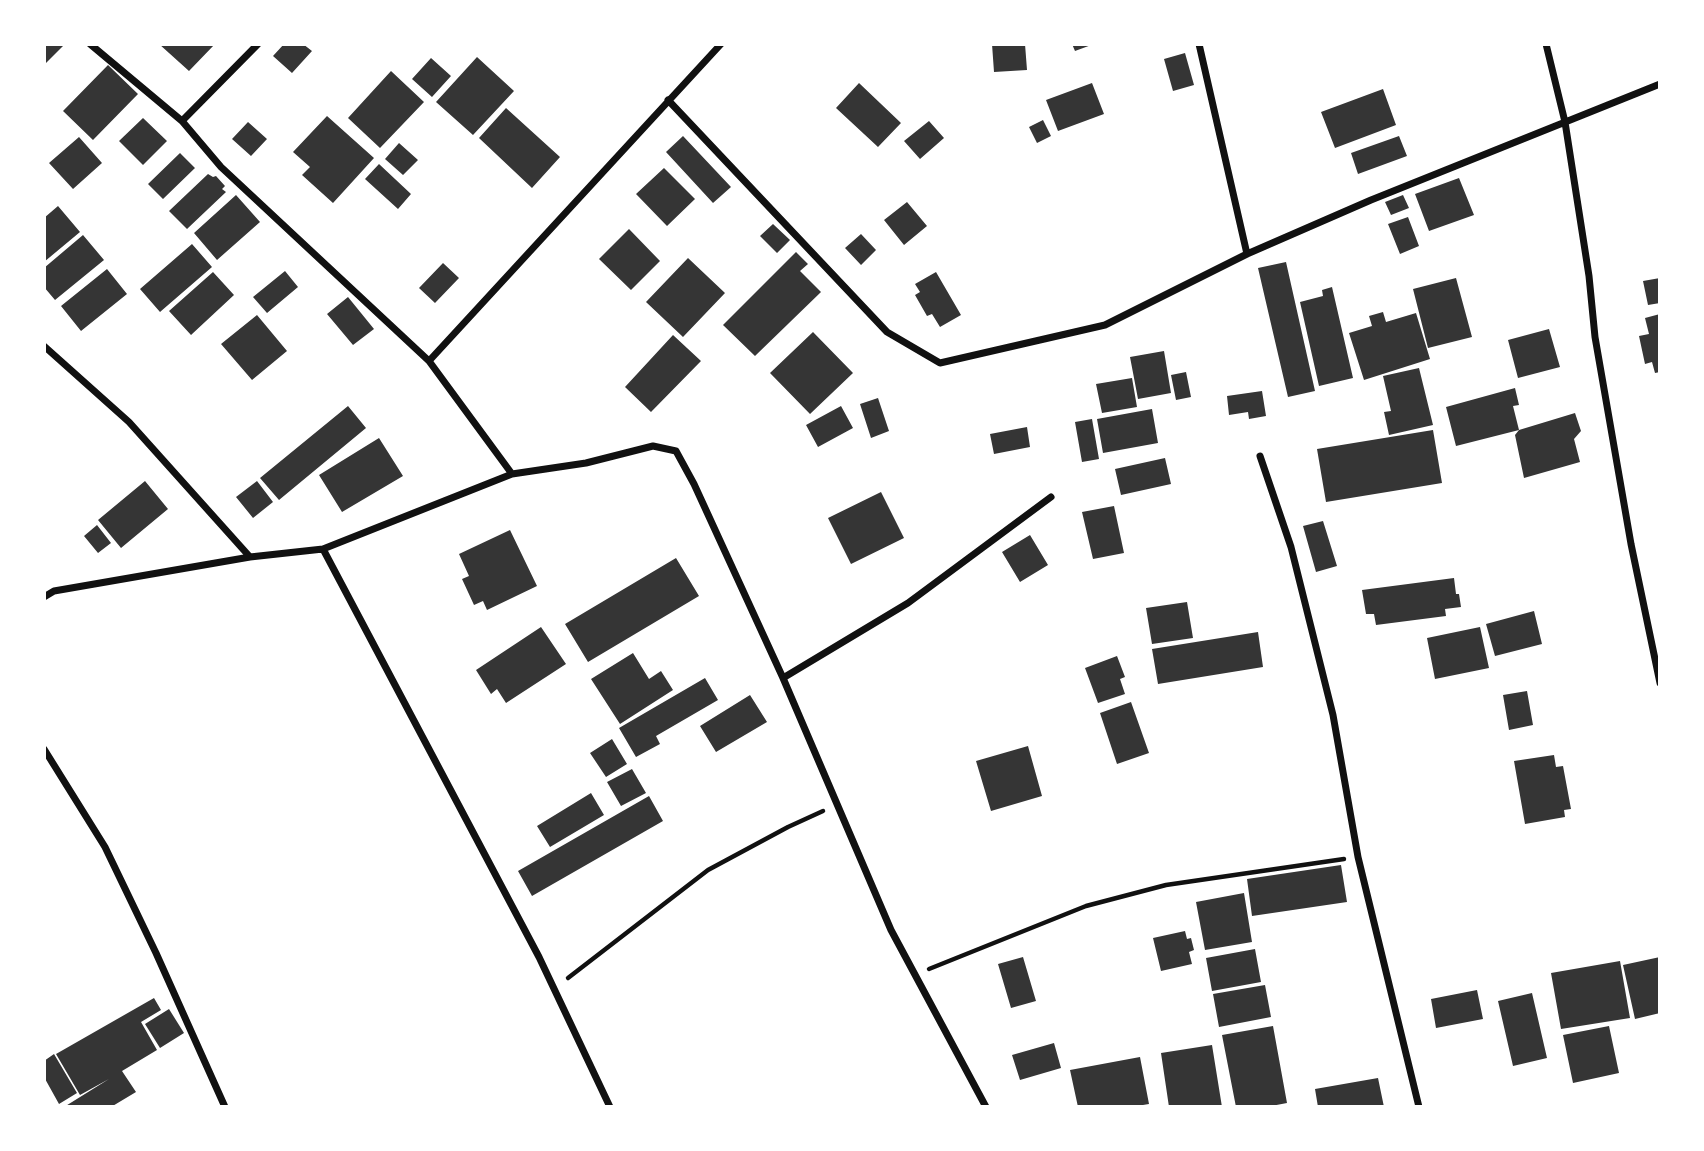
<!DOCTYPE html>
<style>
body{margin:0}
#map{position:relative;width:1704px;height:1151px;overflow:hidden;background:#fff;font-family:Raleway,sans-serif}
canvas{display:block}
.frame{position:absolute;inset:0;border:46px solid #fff;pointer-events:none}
</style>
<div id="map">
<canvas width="1704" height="1151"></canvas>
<div class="frame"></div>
</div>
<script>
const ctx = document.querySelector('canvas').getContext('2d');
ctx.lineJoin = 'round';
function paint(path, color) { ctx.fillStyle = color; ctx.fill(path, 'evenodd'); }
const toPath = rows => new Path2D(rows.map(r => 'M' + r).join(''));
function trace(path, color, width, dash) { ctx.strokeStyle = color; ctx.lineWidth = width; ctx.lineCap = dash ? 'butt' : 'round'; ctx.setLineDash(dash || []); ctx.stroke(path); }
const building = toPath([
 [44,44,65,44,44,65],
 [159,44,215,44,189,71],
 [284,44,303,44,312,51,292,73,273,56],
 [992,44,1025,44,1027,70,994,72],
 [1072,44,1094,44,1075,51],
 [1185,53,1194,85,1173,91,1164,59],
 [477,57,514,91,473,135,436,102],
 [431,58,451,76,432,97,412,79],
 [108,65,138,94,93,140,63,111],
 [391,71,424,102,380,148,348,118],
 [859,83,901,123,878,147,836,108],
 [1092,83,1104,114,1058,131,1046,100],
 [1383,89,1396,125,1335,148,1321,112],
 [506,108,560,157,532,188,479,138],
 [327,116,374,158,333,203,302,175,310,167,293,152],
 [143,118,167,141,143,165,119,141],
 [1043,120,1051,136,1037,143,1029,127],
 [929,121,944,138,920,159,904,141],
 [248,122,267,139,251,156,232,139],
 [683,136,731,187,713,203,666,152],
 [1399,136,1407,156,1358,174,1351,153],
 [79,137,102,163,73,189,49,163],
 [399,143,418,160,403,175,385,159],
 [180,153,195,168,163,199,148,184],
 [379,164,411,194,398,209,365,179],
 [664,168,695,199,667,226,636,194],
 [208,174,213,177,216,176,225,186,222,189,226,192,187,229,169,211],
 [1459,178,1474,215,1429,231,1415,194],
 [236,195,260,222,217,260,194,233],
 [1403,195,1409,208,1391,215,1385,202],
 [907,202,927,226,904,245,884,220],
 [58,206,80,232,44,262,44,218],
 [1408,217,1419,246,1400,254,1388,224],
 [773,224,790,240,777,253,760,236],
 [629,229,660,261,631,290,599,259],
 [861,234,876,250,861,265,845,248],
 [83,235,104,260,55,300,44,287,44,268],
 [192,244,212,267,160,312,140,289],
 [796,252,808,264,800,271,821,292,755,356,723,325],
 [688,258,725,293,683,337,646,302],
 [1286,262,1315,391,1288,397,1258,268],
 [443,263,459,278,435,303,419,288],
 [107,269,127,294,81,331,61,306],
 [285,271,298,287,267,313,253,297],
 [213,272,234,295,191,335,169,311],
 [936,272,961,315,940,327,932,314,927,316,915,295,920,292,915,284],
 [1456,278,1472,337,1428,348,1413,289],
 [1660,278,1660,303,1648,305,1643,281],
 [1332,287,1353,378,1319,386,1300,302,1323,296,1322,290],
 [348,297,374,329,353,345,327,314],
 [1383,312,1386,322,1416,313,1430,359,1364,380,1349,333,1372,326,1369,316],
 [1660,314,1660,372,1655,373,1652,362,1645,364,1639,336,1649,334,1645,318],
 [257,315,287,351,252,380,221,344],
 [1549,329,1560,367,1518,378,1508,340],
 [813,332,853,373,810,414,770,373],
 [673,335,701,361,651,412,625,387],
 [1164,351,1171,393,1138,399,1130,357],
 [1419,368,1433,425,1389,435,1384,412,1391,411,1383,376],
 [1186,372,1191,397,1176,400,1171,375],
 [1132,378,1137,407,1102,413,1096,384],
 [1515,388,1519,405,1513,406,1519,430,1456,446,1446,407],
 [1262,391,1266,416,1249,419,1248,412,1229,415,1227,396],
 [878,398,889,431,871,438,860,404],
 [348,406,366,428,279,500,260,478],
 [841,406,853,428,818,447,806,425],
 [1152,409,1158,443,1103,453,1097,419],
 [1575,413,1581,431,1574,439,1580,462,1524,478,1515,435,1519,430],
 [1092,419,1099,459,1082,462,1075,422],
 [1027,427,1030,447,994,454,990,434],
 [1433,430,1442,483,1326,502,1317,449],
 [379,438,403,476,342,512,319,475],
 [1165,458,1171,484,1121,495,1115,469],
 [145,481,168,509,121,548,98,520],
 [257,481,273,502,253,518,236,497],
 [881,492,904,538,851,564,828,518],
 [1114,506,1124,553,1093,559,1082,512],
 [1323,521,1337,566,1316,572,1303,526],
 [97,525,111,543,98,553,84,536],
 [510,530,537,586,487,610,483,601,474,605,462,579,469,576,459,554],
 [1030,535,1048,565,1020,582,1002,552],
 [676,558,699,596,588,662,565,624],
 [1454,578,1456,594,1459,594,1461,607,1445,609,1446,616,1376,625,1374,614,1366,614,1362,590],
 [1187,602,1193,638,1152,644,1146,608],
 [1534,611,1542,644,1495,656,1486,624],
 [541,627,566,664,506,703,497,689,491,694,476,670],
 [1480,627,1489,668,1435,679,1427,638],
 [1258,632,1263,667,1158,684,1152,649],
 [633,653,649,679,661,671,673,690,620,724,591,679],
 [1117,656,1125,677,1120,679,1125,694,1098,703,1085,668],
 [705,678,718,700,656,736,660,744,636,757,619,728],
 [1527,691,1533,725,1509,730,1503,695],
 [750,695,767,722,716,752,700,726],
 [1131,702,1149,753,1117,764,1100,713],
 [612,739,627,764,606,777,590,753],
 [1028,746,1042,796,991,811,976,761],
 [1554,755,1556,767,1563,766,1571,809,1564,810,1565,817,1525,824,1514,761],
 [632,769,646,793,621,806,607,782],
 [591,793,604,815,550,847,537,826],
 [649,796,663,821,532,896,518,871],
 [1341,865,1347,902,1252,916,1247,879],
 [1244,893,1252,942,1205,950,1196,902],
 [1185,931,1187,939,1191,938,1194,950,1189,952,1192,964,1161,971,1153,938],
 [1255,949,1261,982,1212,991,1206,958],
 [1023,957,1036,1001,1011,1008,998,964],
 [1660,957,1660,1013,1635,1019,1623,965],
 [1620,961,1630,1018,1561,1029,1551,973],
 [1265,985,1271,1017,1219,1027,1213,994],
 [1477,990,1483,1019,1436,1028,1431,999],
 [1532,993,1547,1058,1513,1066,1498,1001],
 [154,998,161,1010,141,1022,157,1050,122,1071,136,1092,111,1107,64,1107,109,1079,80,1095,56,1054],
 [169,1009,184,1033,160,1048,145,1024],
 [1273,1026,1287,1103,1266,1107,1236,1107,1222,1035],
 [1609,1026,1619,1073,1573,1083,1563,1035],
 [1054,1043,1061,1068,1020,1080,1012,1055],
 [1212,1045,1222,1107,1169,1107,1161,1053],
 [54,1054,77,1093,59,1104,44,1077,44,1061],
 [1140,1057,1149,1104,1137,1106,1138,1107,1078,1107,1070,1070],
 [1378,1078,1384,1107,1318,1107,1315,1089]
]);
const path = toPath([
 [929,969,1086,906,1166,885,1344,859],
 [568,978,708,870,788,827,823,811]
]);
const minor = toPath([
 [90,44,182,121,221,167,429,361,512,474],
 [1199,44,1247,254],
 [1546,44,1565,122,1589,276,1595,337,1631,544,1660,683],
 [668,100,887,332,940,363,1105,325,1247,254,1371,200,1660,84],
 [182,121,258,44],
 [44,346,129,422,250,557],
 [429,361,721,44],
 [1260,456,1291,547,1333,715,1358,857,1419,1107],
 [323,549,539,957,610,1107],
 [44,597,54,591,250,557,323,549,512,474,586,463,653,446,676,451,694,484,783,678,891,930,986,1107],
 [783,678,908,603,1051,497],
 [44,749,105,847,156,953,225,1107]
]);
paint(building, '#353535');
trace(path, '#111', 4.5);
trace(minor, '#111', 7);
</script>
